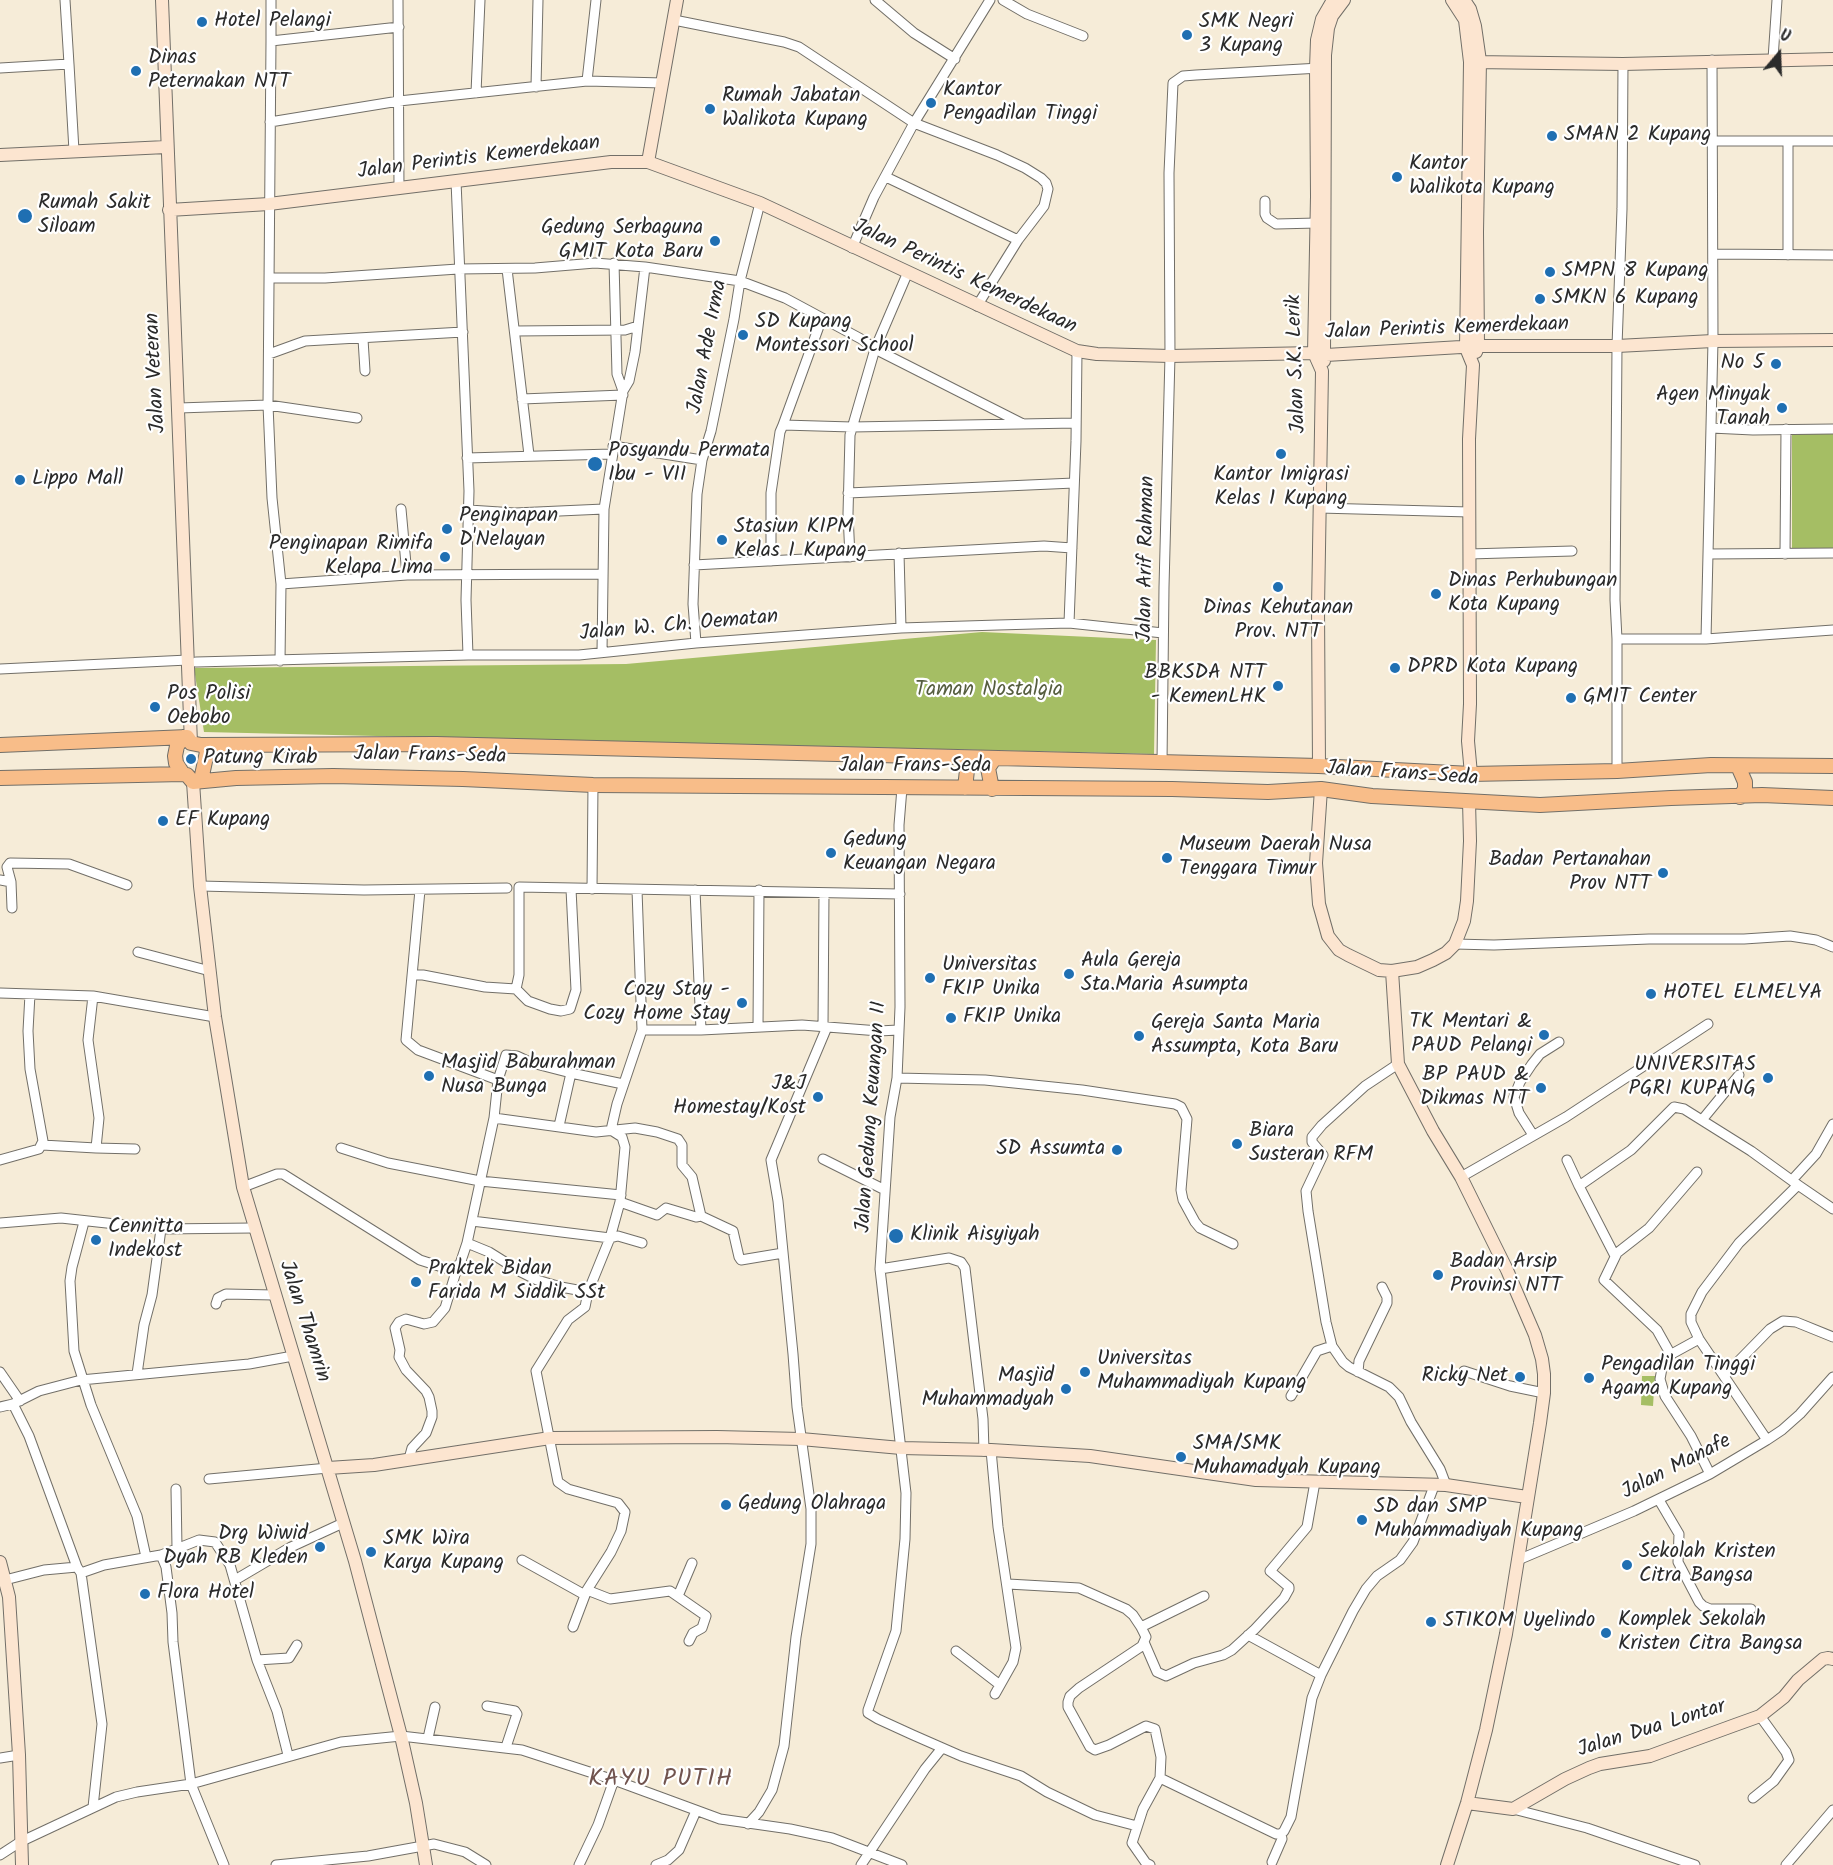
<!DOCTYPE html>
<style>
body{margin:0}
#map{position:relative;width:1833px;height:1865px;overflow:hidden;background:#f6ecd8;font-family:Kalam,sans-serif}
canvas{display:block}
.north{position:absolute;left:1749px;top:24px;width:60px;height:60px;-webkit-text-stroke:4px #fff;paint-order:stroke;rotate:19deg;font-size:16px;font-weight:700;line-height:24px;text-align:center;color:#2b2b2b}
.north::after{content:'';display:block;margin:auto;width:21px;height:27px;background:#2b2b2b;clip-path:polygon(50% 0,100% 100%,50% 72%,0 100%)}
</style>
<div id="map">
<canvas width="1833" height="1865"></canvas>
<div class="north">U</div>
</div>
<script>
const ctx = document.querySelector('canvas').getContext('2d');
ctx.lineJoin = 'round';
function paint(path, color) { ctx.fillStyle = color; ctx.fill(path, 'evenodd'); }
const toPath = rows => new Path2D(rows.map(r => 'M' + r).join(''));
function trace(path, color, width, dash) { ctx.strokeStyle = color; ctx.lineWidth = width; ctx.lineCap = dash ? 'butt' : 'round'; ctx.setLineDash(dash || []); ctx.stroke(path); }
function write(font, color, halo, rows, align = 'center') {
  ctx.font = font + ' Kalam,sans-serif'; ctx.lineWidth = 4.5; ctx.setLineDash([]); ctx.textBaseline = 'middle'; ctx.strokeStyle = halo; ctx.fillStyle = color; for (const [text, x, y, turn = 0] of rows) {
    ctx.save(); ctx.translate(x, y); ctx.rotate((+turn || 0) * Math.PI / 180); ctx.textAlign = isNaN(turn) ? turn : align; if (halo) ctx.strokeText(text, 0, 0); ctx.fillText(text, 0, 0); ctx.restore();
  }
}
const green = toPath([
 [1833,433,1833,552,1792,554,1792,434],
 [982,632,1156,640,1154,754,204,732,194,668,626,664],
 [1642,1376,1655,1376,1653,1406,1641,1405]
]);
const street = toPath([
 [398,0,399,189],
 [875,0,914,33,955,59],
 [1003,0,1027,14,1083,36],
 [674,20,784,42,799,47,914,123,997,155,1025,168,1041,178,1046,183,1048,189,1044,206,1018,240,977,306],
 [271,41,271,0],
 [1773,59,1777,0],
 [1712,60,1713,341,1706,639,1833,630],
 [69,64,74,151],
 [1623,64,1622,209,1617,346,1615,600,1617,639,1706,639],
 [0,68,69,64,65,0],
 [587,81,596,0],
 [536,87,538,0],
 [476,93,480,0],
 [270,122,399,101,587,81,663,83],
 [1713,141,1833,141],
 [1788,141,1788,255],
 [886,177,1018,240],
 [456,181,469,491,466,600,468,655],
 [1265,201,1265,214,1267,218,1276,224,1317,223],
 [852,248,874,197,914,123,990,0],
 [1713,254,1833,255],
 [614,263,617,374,623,391],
 [507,269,529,455],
 [269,278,325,278,458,269,535,268,595,263,645,267,740,281,785,298,863,340,875,349,1023,424],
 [515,331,625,330,638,326],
 [363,339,365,371],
 [269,354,305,341,463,332],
 [522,399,623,395],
 [179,408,268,405,271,41,399,27],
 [783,425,822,318],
 [1711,428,1753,430,1833,429],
 [613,446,702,460],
 [467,458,612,454],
 [848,493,1074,483],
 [1319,508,1470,512],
 [401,509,407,575],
 [469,510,515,513,604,509],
 [899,553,901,628],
 [1469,554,1572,551],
 [1709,554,1833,553],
 [1785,554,1786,429],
 [850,557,848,514,850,435,875,349,908,272],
 [771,561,771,493,780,432,783,425,852,427,1076,423],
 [694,565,1044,546,1072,548],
 [281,584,407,575,602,574],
 [1069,623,1076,441,1077,351],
 [1617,639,1617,771],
 [696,643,693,604,697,494,702,460,711,431,734,319,740,281,760,203],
 [602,652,604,509,623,391,629,381,635,352,645,267],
 [280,661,281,584,272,498,268,405,357,418],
 [196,662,468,655,579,655,696,643,901,628,998,625,1069,623,1163,633],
 [0,669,188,660],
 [1162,763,1164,587,1170,356,1169,173,1173,83,1183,76,1196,75,1320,68],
 [902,788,899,825,900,1007,897,1078,890,1117,880,1269,906,1493,905,1539,896,1631,868,1710,868,1713,878,1719,913,1735,961,1756,1021,1776,1047,1792,1095,1815,1137,1826],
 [0,880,11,882,7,867,10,863,69,864,127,885],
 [11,882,12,908],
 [200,886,364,890,507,888],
 [592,889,593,785],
 [420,890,406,1040,418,1050,498,1080],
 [695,890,701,1030],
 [1455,944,1494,945,1649,939,1744,939,1790,936,1816,940,1833,947],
 [138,952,210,971],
 [413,975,423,975,485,987,516,989,528,1001,550,1009,561,1011,570,1009,576,990,571,889],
 [516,989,519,975,519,887,900,894],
 [0,993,93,996,215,1017],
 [823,1026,824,893],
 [758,1027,759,890],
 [642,1030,701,1030,802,1025,879,1031,898,1030],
 [1398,1064,1365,1086,1322,1125,1312,1137,1312,1142,1323,1155,1306,1191,1308,1211,1326,1322,1332,1346,1343,1362,1349,1367,1389,1387,1399,1397,1411,1422,1440,1469,1446,1485],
 [897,1078,985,1080,1082,1090,1175,1104,1181,1107,1187,1119,1181,1190,1183,1200,1195,1222,1200,1228,1233,1244],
 [494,1118,596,1132,635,1128,657,1132,678,1139,682,1145,682,1165,692,1177,701,1216],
 [1702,1120,1739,1075],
 [559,1126,571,1073],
 [611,1130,617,1104,642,1030,637,890],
 [1533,1135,1519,1113,1514,1097,1520,1082,1532,1064,1540,1054,1559,1042],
 [42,1145,96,1148,99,1118,88,1040,93,996],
 [96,1148,135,1149],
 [341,1148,388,1163,480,1181,621,1195],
 [823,1159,885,1190],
 [0,1160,39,1149,43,1141,30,1069,28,1031,30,994],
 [1567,1160,1579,1186],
 [1461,1177,1566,1117,1708,1024],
 [1793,1179,1816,1154,1833,1124],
 [243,1187,277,1174,283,1174,420,1260,445,1268,453,1268,460,1264,467,1243,494,1118,498,1080,506,1055,517,1056,532,1063,571,1073,623,1084],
 [620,1202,657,1215,666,1208,696,1217,701,1216,733,1231,739,1257,741,1260,783,1253],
 [472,1221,610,1238,618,1236,642,1243],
 [84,1222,72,1267,70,1281,74,1351,91,1405,137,1516,146,1557],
 [0,1223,61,1218,161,1229,253,1228],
 [467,1243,489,1252,521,1272,537,1280,561,1287,588,1292],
 [1615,1256,1579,1186,1631,1150,1674,1107,1684,1109,1751,1151,1798,1185],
 [880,1269,949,1258,961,1262,965,1268,983,1419,984,1451],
 [216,1304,218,1298,226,1294,274,1295],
 [1699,1339,1668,1356,1663,1363,1660,1379,1665,1396,1691,1436,1710,1474],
 [1671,1355,1657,1330,1604,1280,1617,1253,1649,1228,1697,1172],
 [1464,1371,1510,1386,1544,1393],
 [0,1372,20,1401],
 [1358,1372,1359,1361,1387,1303,1387,1297,1382,1287],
 [137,1374,144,1325,152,1295,161,1229],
 [1724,1376,1770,1329,1783,1321,1796,1322,1833,1337],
 [1291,1396,1317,1351,1332,1346],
 [13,1404,29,1436,77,1567,81,1573,102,1724,93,1807],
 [0,1407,13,1404,39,1391,81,1380,249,1364,293,1356],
 [1767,1440,1699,1339,1691,1322,1691,1314,1702,1292,1739,1243,1798,1185,1833,1209],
 [991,1450,998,1527,1016,1648,1013,1662,995,1694],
 [409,1459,412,1448,426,1433,432,1417,432,1411,429,1397,426,1391,406,1370,399,1357,400,1350,395,1328,399,1322,406,1319,424,1324,433,1322,445,1308,455,1275],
 [209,1479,328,1468],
 [176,1489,177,1548],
 [1659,1500,1679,1534,1678,1562,1699,1602,1703,1606,1710,1609,1751,1609],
 [161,1555,166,1567,172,1613,173,1642,191,1784,224,1865],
 [522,1560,585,1595],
 [1518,1560,1634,1511,1710,1474,1767,1440,1782,1430,1800,1414,1833,1377],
 [81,1573,104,1565,161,1555,199,1540,215,1542,230,1565,257,1660,277,1711,288,1755],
 [5,1580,44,1570,77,1567],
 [235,1580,291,1547,343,1523],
 [1008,1584,1079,1588,1126,1609,1133,1615,1141,1627,1146,1637,1142,1646,1079,1688,1070,1696,1068,1702,1068,1707,1090,1747,1095,1750,1109,1745,1146,1726,1155,1729,1161,1757,1160,1778,1143,1809,1132,1843,1146,1863,1150,1865],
 [587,1590,610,1599,670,1591,706,1616,702,1628,693,1633,689,1641],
 [678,1596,692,1563],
 [573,1627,587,1590,611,1552,621,1531,625,1512,618,1503,568,1489,558,1482,536,1371,568,1320,585,1307,588,1292,610,1238,620,1202,625,1147,622,1137,611,1130],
 [1141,1627,1204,1596],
 [1248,1635,1321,1675],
 [1144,1642,1157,1672,1166,1676,1194,1663,1223,1655,1232,1650,1255,1629,1284,1598,1289,1589,1289,1587,1270,1571,1307,1527,1315,1482],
 [956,1651,1000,1685],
 [257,1660,289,1658,297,1645],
 [487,1706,515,1711,517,1714,506,1747],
 [428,1738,435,1707],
 [0,1758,19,1755],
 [1160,1778,1276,1834,1281,1834,1284,1831,1291,1817,1312,1698,1321,1675,1353,1611,1366,1589,1377,1576,1400,1560,1413,1542,1434,1486],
 [1753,1798,1774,1781,1789,1760,1786,1752,1760,1716],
 [1513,1809,1587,1828,1695,1865],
 [748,1824,759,1812,772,1790,784,1746,796,1637,811,1544,811,1509,797,1407,793,1354,778,1201,771,1160,827,1027],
 [0,1855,20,1842,116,1797,137,1792,191,1784,341,1742,401,1736,522,1750,614,1780,720,1819,790,1829,832,1838,902,1865],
 [1272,1862,1282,1839,1281,1834],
 [276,1865,368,1856,434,1844,465,1852,486,1865],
 [579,1865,598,1825,614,1780],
 [656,1865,668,1860,679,1850,696,1811],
 [861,1865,925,1769,942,1748],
 [1786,1865,1833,1810]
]);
const secondary = toPath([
 [162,0,191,743],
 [1452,0,1465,20,1470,62,1466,348,1473,365,1469,439,1470,704,1468,741,1471,774],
 [1464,0,1470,9,1475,26,1480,61,1477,232,1478,346,1476,352],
 [1474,62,1623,64,1833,59],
 [0,155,166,147],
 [648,162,677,0],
 [169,210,269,204,611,162,648,162,760,203,1077,351,1097,354,1170,356,1314,353,1326,355,1478,346,1617,346,1713,341,1833,340],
 [1324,361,1325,55,1328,28,1332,16,1344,0],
 [1319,766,1318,608,1322,371,1314,353,1317,196,1316,68,1317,40,1322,19,1333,0],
 [193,782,200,886,215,1017,243,1187,355,1561,401,1736,416,1803,426,1865],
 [1321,789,1316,863,1319,904,1328,936,1339,950,1348,955,1379,970,1392,971,1417,967,1433,960,1446,953,1455,944,1464,921,1467,901,1470,841,1469,801],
 [1392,971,1398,1064,1433,1131,1461,1177,1507,1270,1535,1335,1542,1359,1544,1374,1544,1393,1540,1423,1506,1634,1486,1730,1467,1803,1447,1865],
 [328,1468,374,1465,550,1438,717,1437,801,1439,901,1448,991,1450,1090,1456,1256,1480,1446,1485,1527,1497],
 [0,1562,9,1597,19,1755,22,1865],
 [1467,1803,1513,1809,1565,1779,1589,1768,1600,1764,1650,1756,1735,1725,1760,1716,1784,1697,1798,1680,1823,1659,1828,1658,1833,1659]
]);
const primary = toPath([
 [183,737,177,746,175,756,176,763,183,774],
 [0,745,187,737,191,743,201,745,436,744,1319,766,1471,774,1617,771,1711,765,1833,766],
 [201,745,204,745,207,752,201,780],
 [964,758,967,770,965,788],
 [1738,766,1745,782,1745,789,1740,797],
 [0,778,183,774,187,775,193,782,236,778,333,776,463,779,593,785,1172,789,1268,792,1321,789,1372,796,1540,805,1671,798,1762,795,1833,798],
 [992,789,988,768,994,759]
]);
const markers = [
 [202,22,6,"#1f6fb2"],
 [1187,35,6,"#1f6fb2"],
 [136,71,6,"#1f6fb2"],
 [931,103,6,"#1f6fb2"],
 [710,109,6,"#1f6fb2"],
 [1552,136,6,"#1f6fb2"],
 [1397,177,6,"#1f6fb2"],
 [25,216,8,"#1f6fb2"],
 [715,241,6,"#1f6fb2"],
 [1550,272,6,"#1f6fb2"],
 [1540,299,6,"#1f6fb2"],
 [743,335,6,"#1f6fb2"],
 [1776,364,6,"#1f6fb2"],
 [1782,408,6,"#1f6fb2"],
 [1281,454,6,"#1f6fb2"],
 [595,464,8,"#1f6fb2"],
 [20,480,6,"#1f6fb2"],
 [447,529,6,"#1f6fb2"],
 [722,540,6,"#1f6fb2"],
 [445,557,6,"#1f6fb2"],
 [1278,587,6,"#1f6fb2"],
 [1436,594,6,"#1f6fb2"],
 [1395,668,6,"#1f6fb2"],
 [1278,686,6,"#1f6fb2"],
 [1571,698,6,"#1f6fb2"],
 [155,707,6,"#1f6fb2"],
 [191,759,6,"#1f6fb2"],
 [163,821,6,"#1f6fb2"],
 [831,853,6,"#1f6fb2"],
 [1167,858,6,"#1f6fb2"],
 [1663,873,6,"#1f6fb2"],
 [1069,974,6,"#1f6fb2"],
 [930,978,6,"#1f6fb2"],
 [1651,994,6,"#1f6fb2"],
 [742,1003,6,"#1f6fb2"],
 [951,1018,6,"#1f6fb2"],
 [1544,1035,6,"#1f6fb2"],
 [1139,1036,6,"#1f6fb2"],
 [429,1076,6,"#1f6fb2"],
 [1768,1078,6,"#1f6fb2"],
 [1541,1088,6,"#1f6fb2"],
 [818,1097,6,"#1f6fb2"],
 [1237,1144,6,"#1f6fb2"],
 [1117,1150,6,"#1f6fb2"],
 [896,1236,8,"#1f6fb2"],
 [96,1240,6,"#1f6fb2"],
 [1438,1275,6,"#1f6fb2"],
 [416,1282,6,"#1f6fb2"],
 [1085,1372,6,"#1f6fb2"],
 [1520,1377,6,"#1f6fb2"],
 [1589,1378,6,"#1f6fb2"],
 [1066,1389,6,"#1f6fb2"],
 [1181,1457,6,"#1f6fb2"],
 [726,1505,6,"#1f6fb2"],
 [1362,1520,6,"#1f6fb2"],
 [320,1547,6,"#1f6fb2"],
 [371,1552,6,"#1f6fb2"],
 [1627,1565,6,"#1f6fb2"],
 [145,1594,6,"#1f6fb2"],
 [1431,1622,6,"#1f6fb2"],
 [1606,1633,6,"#1f6fb2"]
];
const poiNames = [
 ["Hotel Pelangi",214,22],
 ["SMK Negri",1199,23],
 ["3 Kupang",1199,47],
 ["Dinas",148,59],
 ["Peternakan NTT",148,83],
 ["Kantor",943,91],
 ["Pengadilan Tinggi",943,115],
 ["Rumah Jabatan",722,97],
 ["Walikota Kupang",722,121],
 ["SMAN 2 Kupang",1564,136],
 ["Kantor",1409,165],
 ["Walikota Kupang",1409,189],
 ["Rumah Sakit",38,204],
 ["Siloam",38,228],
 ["Gedung Serbaguna",703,229,"right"],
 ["GMIT Kota Baru",703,253,"right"],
 ["SMPN 8 Kupang",1562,272],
 ["SMKN 6 Kupang",1552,299],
 ["SD Kupang",755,323],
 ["Montessori School",755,347],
 ["No 5",1764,364,"right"],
 ["Agen Minyak",1770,396,"right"],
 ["Tanah",1770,420,"right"],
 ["Posyandu Permata",608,452],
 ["Ibu - VII",608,476],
 ["Kantor Imigrasi",1281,476,"center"],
 ["Kelas 1 Kupang",1281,500,"center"],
 ["Lippo Mall",32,480],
 ["Penginapan",459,517],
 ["D'Nelayan",459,541],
 ["Stasiun KIPM",734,528],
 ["Kelas I Kupang",734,552],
 ["Penginapan Rimifa",433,545,"right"],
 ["Kelapa Lima",433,569,"right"],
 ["Dinas Perhubungan",1448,582],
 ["Kota Kupang",1448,606],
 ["Dinas Kehutanan",1278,609,"center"],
 ["Prov. NTT",1278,633,"center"],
 ["DPRD Kota Kupang",1407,668],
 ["BBKSDA NTT",1266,674,"right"],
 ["- KemenLHK",1266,698,"right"],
 ["Pos Polisi",167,695],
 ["Oebobo",167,719],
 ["GMIT Center",1583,698],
 ["Patung Kirab",203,759],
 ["EF Kupang",175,821],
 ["Gedung",843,841],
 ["Keuangan Negara",843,865],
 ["Museum Daerah Nusa",1179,846],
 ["Tenggara Timur",1179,870],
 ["Badan Pertanahan",1651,861,"right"],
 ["Prov NTT",1651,885,"right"],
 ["Aula Gereja",1081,962],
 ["Sta.Maria Asumpta",1081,986],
 ["Universitas",942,966],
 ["FKIP Unika",942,990],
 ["Cozy Stay -",730,991,"right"],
 ["Cozy Home Stay",730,1015,"right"],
 ["HOTEL ELMELYA",1663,994],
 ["FKIP Unika",963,1018],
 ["TK Mentari &",1532,1023,"right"],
 ["PAUD Pelangi",1532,1047,"right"],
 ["Gereja Santa Maria",1151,1024],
 ["Assumpta, Kota Baru",1151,1048],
 ["Masjid Baburahman",441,1064],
 ["Nusa Bunga",441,1088],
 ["UNIVERSITAS",1756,1066,"right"],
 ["PGRI KUPANG",1756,1090,"right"],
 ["BP PAUD &",1529,1076,"right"],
 ["Dikmas NTT",1529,1100,"right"],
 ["J&J",806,1085,"right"],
 ["Homestay/Kost",806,1109,"right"],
 ["Biara",1249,1132],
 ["Susteran RFM",1249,1156],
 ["SD Assumta",1105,1150,"right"],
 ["Cennitta",108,1228],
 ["Indekost",108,1252],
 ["Klinik Aisyiyah",910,1236],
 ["Badan Arsip",1450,1263],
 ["Provinsi NTT",1450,1287],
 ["Praktek Bidan",428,1270],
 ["Farida M Siddik SSt",428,1294],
 ["Universitas",1097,1360],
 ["Muhammadiyah Kupang",1097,1384],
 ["Pengadilan Tinggi",1601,1366],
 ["Agama Kupang",1601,1390],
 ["Masjid",1054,1377,"right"],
 ["Muhammadyah",1054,1401,"right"],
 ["Ricky Net",1508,1377,"right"],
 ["SMA/SMK",1193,1445],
 ["Muhamadyah Kupang",1193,1469],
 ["Gedung Olahraga",738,1505],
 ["SD dan SMP",1374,1508],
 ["Muhammadiyah Kupang",1374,1532],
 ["Drg Wiwid",308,1535,"right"],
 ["Dyah RB Kleden",308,1559,"right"],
 ["SMK Wira",383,1540],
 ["Karya Kupang",383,1564],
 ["Sekolah Kristen",1639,1553],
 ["Citra Bangsa",1639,1577],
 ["Flora Hotel",157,1594],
 ["Komplek Sekolah",1618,1621],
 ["Kristen Citra Bangsa",1618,1645],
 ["STIKOM Uyelindo",1443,1622]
];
const streetNames = [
 ["Jalan Perintis Kemerdekaan",479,159,-7],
 ["Jalan Perintis Kemerdekaan",964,278,25],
 ["Jalan Perintis Kemerdekaan",1447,330,-2],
 ["Jalan Ade Irma",709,347,-79],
 ["Jalan S.K. Lerik",1298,364,-92],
 ["Jalan Veteran",157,373,-93],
 ["Jalan Arif Rahman",1148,559,-89],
 ["Jalan W. Ch. Oematan",679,627,-5],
 ["Jalan Frans-Seda",430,757,1],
 ["Jalan Frans-Seda",915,767],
 ["Jalan Frans-Seda",1402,775,4],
 ["Jalan Gedung Keuangan II",873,1117,-86],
 ["Jalan Thamrin",303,1322,72],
 ["Jalan Manafe",1677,1468,-27],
 ["Jalan Dua Lontar",1652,1730,-17]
];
const parkNames = [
 ["Taman Nostalgia",989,691]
];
const quarterNames = [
 ["KAYU PUTIH",661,1781]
];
paint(green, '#a5be64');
trace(street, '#726f68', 11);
trace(secondary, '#726f68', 14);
trace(primary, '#726f68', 16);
trace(street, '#fff', 9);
trace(secondary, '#fce5d0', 12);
trace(primary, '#f8bd89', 14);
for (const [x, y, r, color] of markers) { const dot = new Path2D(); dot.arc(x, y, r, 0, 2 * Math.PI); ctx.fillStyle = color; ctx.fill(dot); trace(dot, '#fff', 2); }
write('21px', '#2b2b2b', '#fff', poiNames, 'left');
write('21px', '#2b2b2b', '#fff', streetNames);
write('21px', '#565e3f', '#fff', parkNames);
ctx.letterSpacing = '1.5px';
write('24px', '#71544f', '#fff', quarterNames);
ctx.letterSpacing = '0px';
</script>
